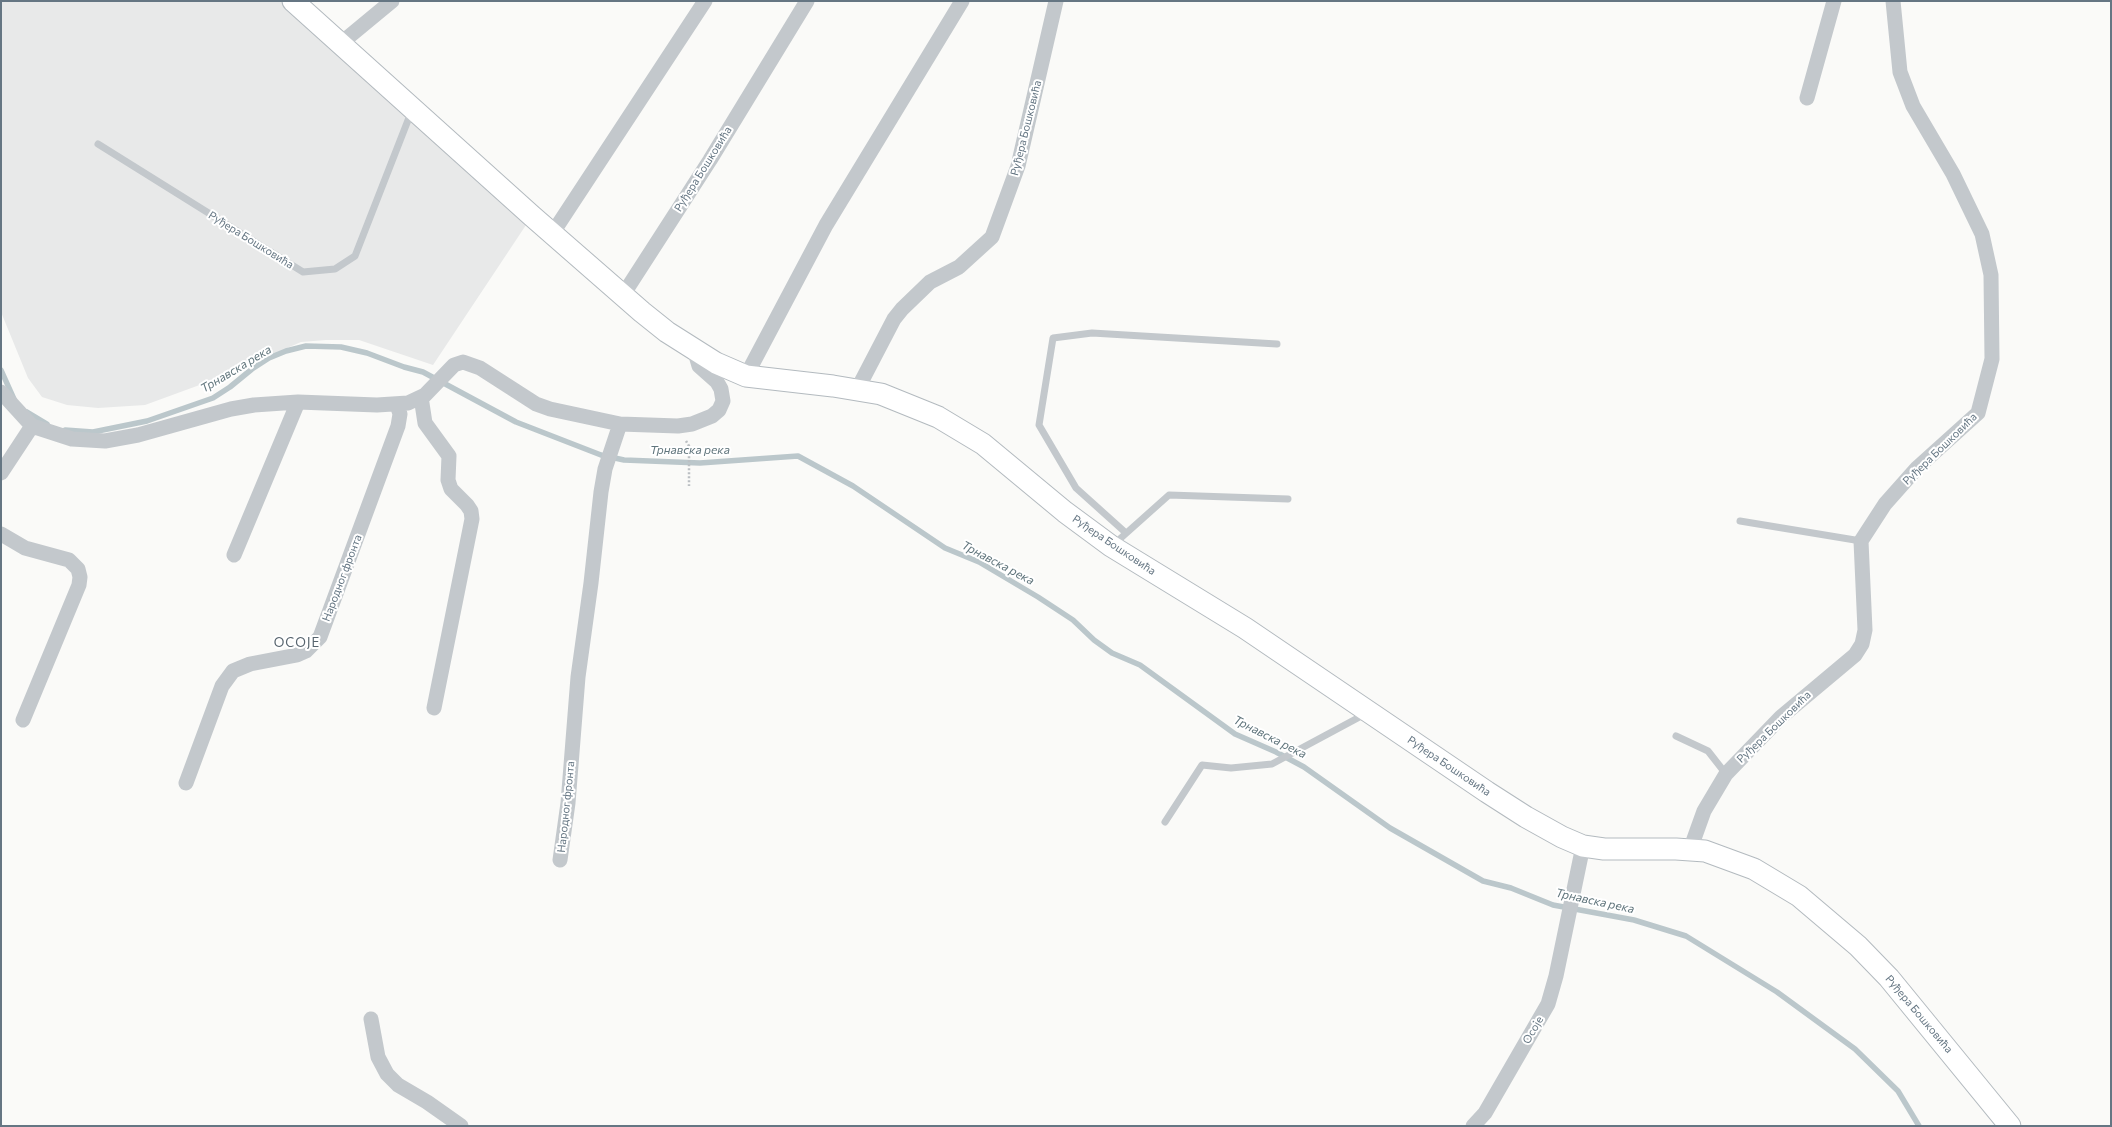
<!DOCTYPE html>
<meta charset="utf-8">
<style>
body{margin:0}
#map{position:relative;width:2112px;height:1127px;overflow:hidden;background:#fafaf8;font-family:Commissioner,sans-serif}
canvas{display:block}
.frame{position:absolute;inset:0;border:2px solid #657683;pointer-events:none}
</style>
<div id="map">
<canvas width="2112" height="1127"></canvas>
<div class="frame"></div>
</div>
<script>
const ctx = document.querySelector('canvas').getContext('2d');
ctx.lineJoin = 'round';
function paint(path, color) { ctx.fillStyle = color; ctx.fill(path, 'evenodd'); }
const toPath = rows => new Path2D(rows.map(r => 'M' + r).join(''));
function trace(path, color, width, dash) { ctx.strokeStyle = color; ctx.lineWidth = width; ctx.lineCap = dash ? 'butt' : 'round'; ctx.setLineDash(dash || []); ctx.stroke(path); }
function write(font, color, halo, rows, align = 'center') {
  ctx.font = font + ' Commissioner,sans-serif'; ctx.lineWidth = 4; ctx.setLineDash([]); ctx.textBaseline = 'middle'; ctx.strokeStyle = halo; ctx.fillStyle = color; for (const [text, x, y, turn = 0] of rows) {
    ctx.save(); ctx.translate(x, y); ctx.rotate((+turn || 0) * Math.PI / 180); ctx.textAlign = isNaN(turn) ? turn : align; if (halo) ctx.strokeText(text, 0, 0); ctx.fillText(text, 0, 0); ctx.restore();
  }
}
const built = toPath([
 [1,1,293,1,532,216,433,365,359,340,326,340,301,342,216,379,145,405,98,408,67,405,42,397,28,378,1,312]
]);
const stream = toPath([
 [1,370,14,399],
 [27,412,47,424],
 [65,430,93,432,147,421,213,398,230,387,252,369,269,358,286,351,306,346,341,347,367,353,404,367,423,372,516,422,601,455,624,460,700,463,798,456,853,486,945,548,979,562,1038,597,1073,620,1094,640,1112,653,1140,665,1235,734,1276,752,1304,767,1390,828,1483,881,1511,888,1553,905,1634,920,1686,936,1777,992,1855,1049,1898,1091,1919,1126]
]);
const path = toPath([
 [686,441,689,446,689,486]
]);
const lane = toPath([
 [98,144,303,272,335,269,355,256,412,110],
 [1740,521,1861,541],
 [1126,533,1076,488,1039,425,1053,338,1092,333,1277,344],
 [1113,545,1169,495,1288,499],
 [1676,736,1708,751,1726,774],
 [1165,822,1202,765,1231,768,1272,764,1367,713]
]);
const street = toPath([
 [340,44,392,1],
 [1807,98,1834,1],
 [552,234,705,1],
 [623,295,710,160,807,1],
 [746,376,826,225,962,1],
 [857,390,894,319,902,309,930,282,959,267,992,237,1018,166,1056,1],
 [1,392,32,426,72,439,105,441,138,435,231,409,254,405,298,402,377,405,408,403,425,395,454,365,463,362,480,368,536,404,550,409,620,424,678,426,692,424,712,416,719,410,723,401,721,389,717,382,699,366,694,349],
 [421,397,425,423,449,456,448,480,451,489,467,505,471,511,472,519,434,708],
 [1,473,32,426],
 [1,534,25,548,69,560,78,569,80,577,79,585,23,720],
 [234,555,298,402],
 [186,783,222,686,233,671,250,664,297,655,306,651,320,637,398,426,400,414,397,405],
 [1690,850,1704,811,1726,774,1781,717,1855,655,1862,644,1865,630,1861,541,1885,504,1917,468,1978,413,1992,359,1991,275,1982,234,1953,174,1913,106,1900,72,1893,1],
 [560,860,568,803,578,677,591,583,601,492,605,469,620,424],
 [371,1019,378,1057,387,1074,398,1085,427,1102,461,1126],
 [1473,1126,1485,1113,1548,1004,1556,976,1583,846]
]);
const secondary = toPath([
 [293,1,532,216,642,312,667,332,716,363,746,376,833,386,881,394,938,417,983,444,1065,512,1111,546,1245,628,1487,792,1526,817,1562,837,1583,846,1604,849,1676,849,1705,851,1754,869,1799,896,1858,946,1889,978,2010,1126]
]);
const streetNames = [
 ["Руђера Бошковића",1026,128,-76],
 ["Руђера Бошковића",703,169,-58],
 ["Руђера Бошковића",251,240,32],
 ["Руђера Бошковића",1940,449,-44],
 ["Руђера Бошковића",1114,545,34],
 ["Народног фронта",342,578,-69],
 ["Руђера Бошковића",1774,727,-44],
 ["Руђера Бошковића",1449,766,34],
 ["Народног фронта",566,807,-84],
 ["Руђера Бошковића",1919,1014,50],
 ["Осоје",1533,1030,-60]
];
const waterNames = [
 ["Трнавска река",236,369,-31],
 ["Трнавска река",690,450],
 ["Трнавска река",998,563,28],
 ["Трнавска река",1270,737,27],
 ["Трнавска река",1595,901,12]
];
const quarterNames = [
 ["ОСОЈЕ",297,643]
];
paint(built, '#e8e9e9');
trace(stream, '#bbc7cb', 5.5);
trace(secondary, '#b3babf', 23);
trace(path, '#bbbfc2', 2.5, [2, 2]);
trace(lane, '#c3c8cc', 7);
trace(street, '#c3c8cc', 15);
trace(secondary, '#fff', 21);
write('11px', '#657683', '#fff', streetNames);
write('italic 12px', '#60757c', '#fff', waterNames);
ctx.letterSpacing = '1px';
write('13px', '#57646e', '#fff', quarterNames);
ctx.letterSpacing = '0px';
</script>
